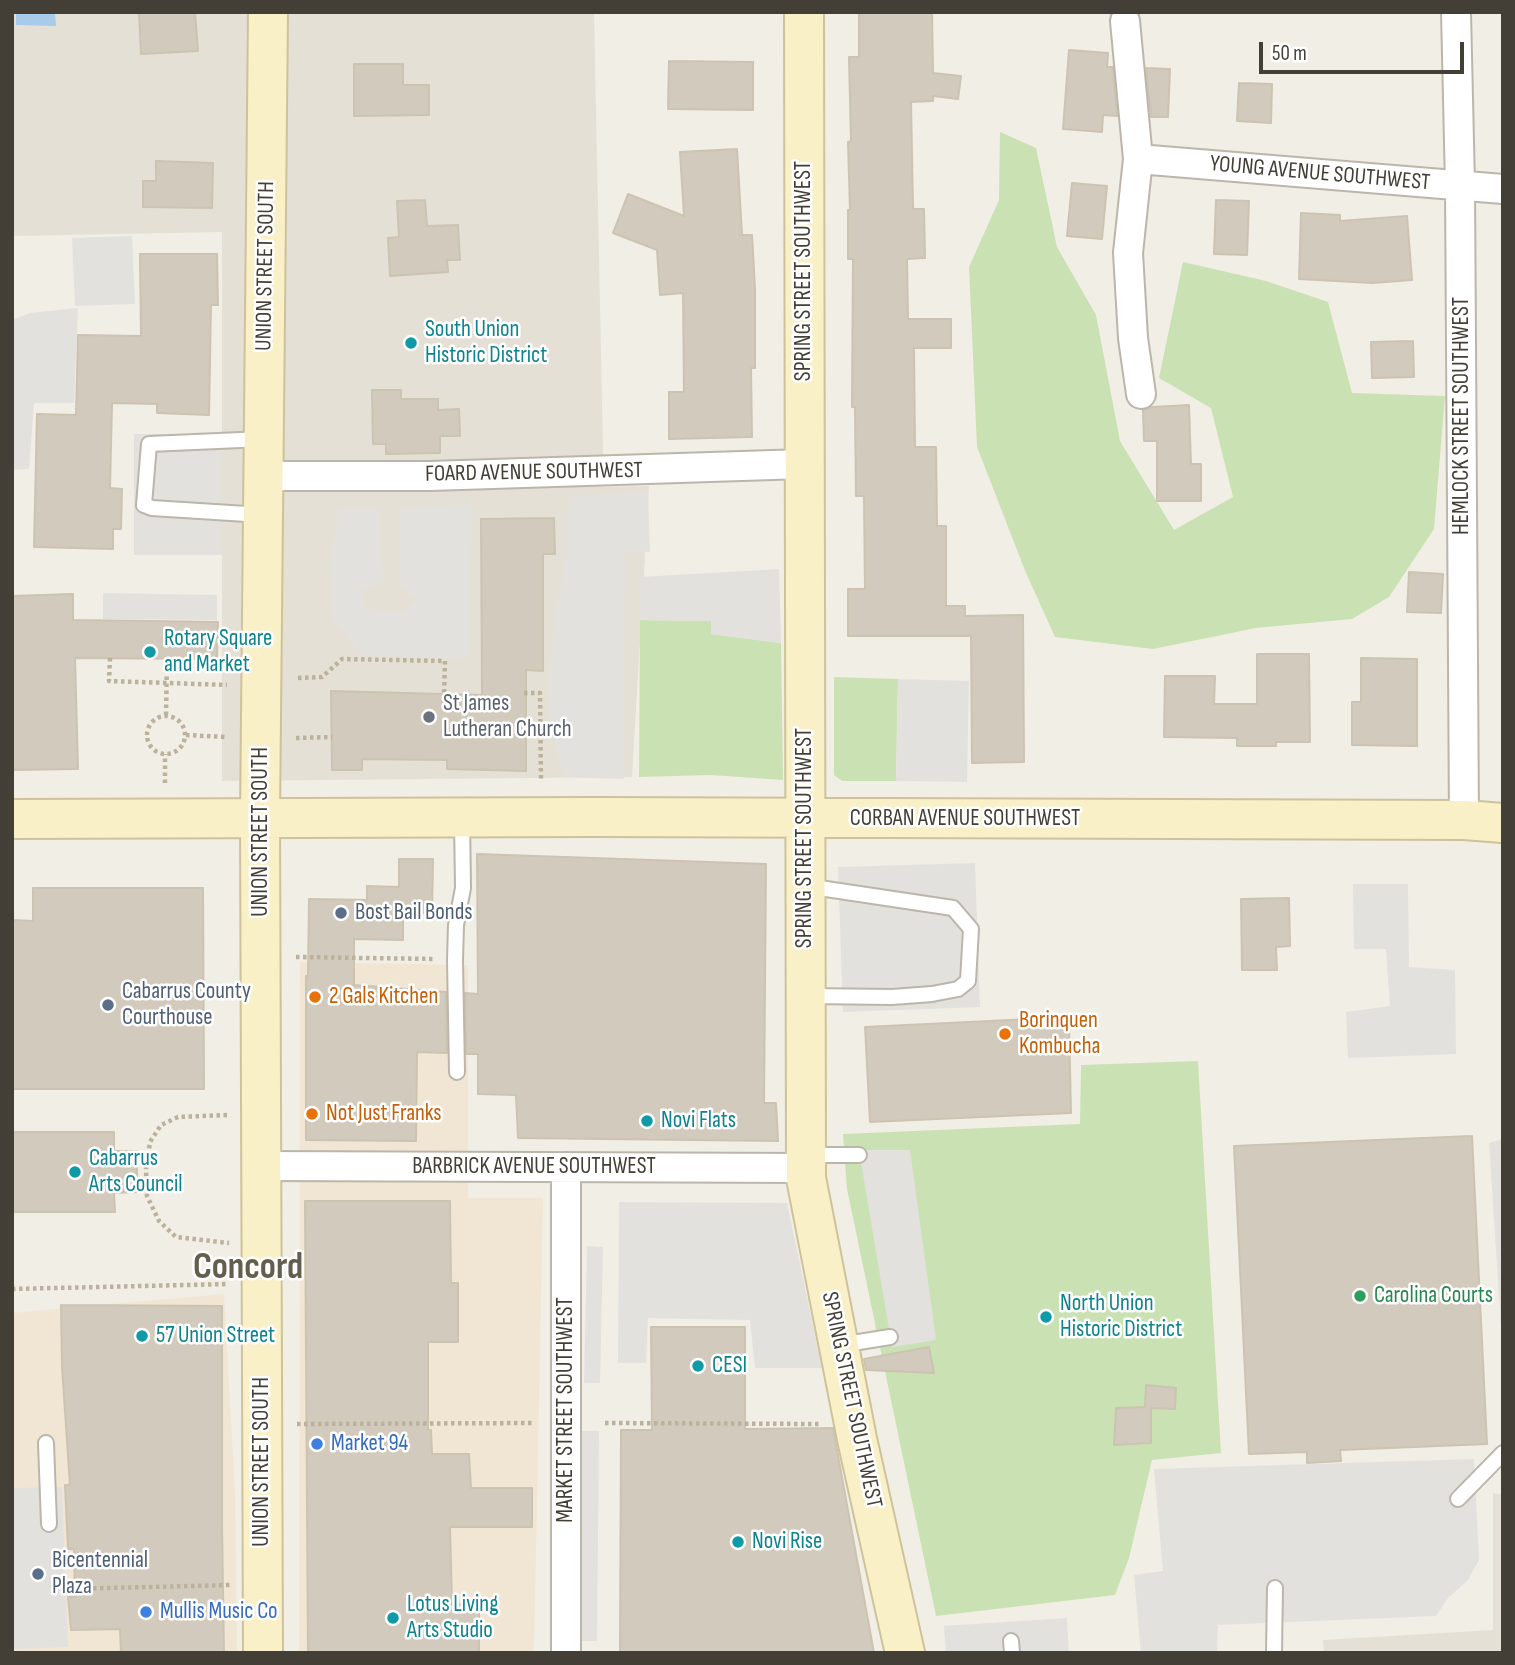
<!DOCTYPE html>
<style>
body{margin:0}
#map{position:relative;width:1515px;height:1665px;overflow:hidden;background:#f1eee6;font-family:"Sofia Sans Condensed",sans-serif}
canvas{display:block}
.frame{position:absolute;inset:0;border:14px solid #433f36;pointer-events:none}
.scale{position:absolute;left:1259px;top:42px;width:205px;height:32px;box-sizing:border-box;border:4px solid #433f36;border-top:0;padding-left:9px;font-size:21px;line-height:24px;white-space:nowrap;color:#433f36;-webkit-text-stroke:5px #fff;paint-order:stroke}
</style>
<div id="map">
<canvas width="1515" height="1665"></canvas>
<div class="frame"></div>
<div class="scale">50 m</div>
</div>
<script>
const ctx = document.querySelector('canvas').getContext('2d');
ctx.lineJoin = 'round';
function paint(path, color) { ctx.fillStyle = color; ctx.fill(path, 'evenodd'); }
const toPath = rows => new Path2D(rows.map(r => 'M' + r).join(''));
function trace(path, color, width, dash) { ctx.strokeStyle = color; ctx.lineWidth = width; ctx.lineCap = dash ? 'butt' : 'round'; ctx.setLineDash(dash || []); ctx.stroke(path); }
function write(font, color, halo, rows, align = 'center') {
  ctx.font = font + ' "Sofia Sans Condensed",sans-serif'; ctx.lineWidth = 5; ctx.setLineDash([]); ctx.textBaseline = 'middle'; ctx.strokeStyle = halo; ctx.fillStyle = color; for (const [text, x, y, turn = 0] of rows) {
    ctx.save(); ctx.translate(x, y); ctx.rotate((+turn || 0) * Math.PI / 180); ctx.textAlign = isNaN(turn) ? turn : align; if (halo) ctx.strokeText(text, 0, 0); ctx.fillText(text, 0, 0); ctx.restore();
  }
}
const residential = toPath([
 [12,12,594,12,603,450,600,487,649,486,632,777,222,781,222,232,12,236],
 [1493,1493,1503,1495,1503,1653,1324,1653,1323,1640,1493,1630]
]);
const commercial = toPath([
 [300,962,468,965,468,1198,543,1198,534,1653,299,1653],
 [224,1294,235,1493,237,1653,12,1653,12,1313]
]);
const green = toPath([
 [1000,132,1036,148,1057,247,1096,315,1120,441,1174,530,1233,497,1211,408,1159,378,1183,262,1266,281,1328,302,1352,393,1445,396,1434,529,1389,597,1352,619,1256,628,1153,649,1055,637,1026,573,977,447,969,267,999,200],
 [640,620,711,621,711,634,781,643,783,780,711,775,639,777],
 [834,677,898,679,896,781,842,781,834,775],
 [1198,1061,1221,1453,1152,1460,1129,1558,1115,1595,936,1616,847,1189,843,1134,1080,1124,1081,1065]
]);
const parking = toPath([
 [132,236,135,304,75,306,72,238],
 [78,308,74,403,34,403,29,469,12,470,12,320,30,313],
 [134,434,222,434,222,555,134,555],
 [648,492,650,552,625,551,624,779,563,777,550,719,549,673,555,616,568,549,567,497],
 [471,504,469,658,364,656,333,621,332,555,338,509,379,508,383,583,360,590,365,607,385,612,407,611,417,599,399,585,399,510],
 [779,569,781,643,711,634,711,621,640,620,640,577],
 [103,593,217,595,217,620,103,619],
 [898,679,969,681,967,782,896,781],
 [975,863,980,1007,843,1012,838,867],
 [1353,884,1408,884,1409,967,1455,970,1456,1054,1348,1058,1346,1012,1390,1006,1386,949,1354,949],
 [1503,1139,1503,1357,1489,1143],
 [859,1150,910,1150,936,1340,892,1347],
 [619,1202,787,1203,822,1368,755,1368,750,1320,648,1318,646,1363,618,1363],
 [587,1246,603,1247,600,1383,584,1383],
 [581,1431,599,1431,597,1641,580,1641],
 [1474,1459,1479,1560,1468,1580,1448,1598,1436,1616,1218,1625,1217,1653,1141,1653,1134,1575,1163,1571,1154,1469],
 [62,1487,68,1647,12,1649,12,1488],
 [1067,1618,1069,1653,946,1653,944,1626]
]);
const water = toPath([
 [16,12,55,12,56,26,16,25]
]);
const building = toPath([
 [139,12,195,12,198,51,141,54,139,12],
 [859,12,932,12,933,73,961,76,958,99,933,96,933,101,911,102,913,209,924,209,925,258,907,259,908,319,951,319,951,348,914,348,915,447,936,447,937,526,946,526,946,606,965,606,965,616,1023,615,1024,762,972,763,971,636,848,636,848,589,865,589,864,496,856,496,855,407,852,407,853,259,848,259,848,210,850,210,848,142,851,141,849,57,859,57,859,12],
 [1069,50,1108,53,1107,67,1113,67,1117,116,1103,115,1102,132,1063,129,1069,50],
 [669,61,753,62,753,110,668,109,669,61],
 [354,64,403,64,403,85,429,85,429,115,354,116,354,64],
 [1146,68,1170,69,1168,117,1151,117,1146,68],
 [1239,83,1272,84,1271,123,1237,121,1239,83],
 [737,149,742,235,752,235,755,289,755,368,751,368,752,437,669,439,669,392,684,392,683,293,660,295,657,250,613,233,628,194,684,216,680,152,737,149],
 [156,161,213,163,212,208,143,207,143,181,156,181,156,161],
 [1072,183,1107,186,1102,239,1067,236,1072,183],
 [425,200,427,226,458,225,460,260,447,260,448,272,390,276,388,238,399,237,397,201,425,200],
 [1216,200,1249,201,1247,255,1214,254,1216,200],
 [1301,213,1340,215,1340,221,1407,216,1412,280,1372,283,1299,279,1301,213],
 [140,254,217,254,218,305,211,305,209,415,157,413,157,404,112,403,110,488,122,489,121,529,113,529,113,549,34,547,37,414,76,415,78,335,141,336,140,254],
 [1413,341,1414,377,1372,378,1371,342,1413,341],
 [372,390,401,390,401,399,438,399,438,410,459,409,460,436,440,436,440,453,386,454,386,444,373,444,372,390],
 [1189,405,1191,464,1201,464,1201,501,1157,501,1157,441,1144,441,1143,410,1152,407,1189,405],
 [554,518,555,554,543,554,543,671,526,670,526,771,447,769,447,760,362,759,362,770,332,770,331,691,482,695,481,519,554,518],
 [1409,572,1443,574,1441,613,1407,612,1409,572],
 [73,594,73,620,218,622,217,659,75,658,78,769,12,770,12,596,73,594],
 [1257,654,1309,654,1310,742,1276,742,1276,746,1237,746,1237,738,1164,737,1165,676,1215,676,1214,704,1257,704,1257,654],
 [1361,658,1417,659,1417,746,1352,745,1352,702,1361,702,1361,658],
 [477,854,766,864,764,1103,776,1103,778,1141,518,1138,516,1095,478,1094,478,1054,466,1054,465,993,478,994,477,854],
 [399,859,433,859,432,913,403,913,403,940,354,939,354,985,446,992,447,1053,417,1052,416,1141,306,1140,306,976,308,976,309,899,367,900,367,886,399,887,399,859],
 [33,888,203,888,204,1089,12,1089,12,920,33,921,33,888],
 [1289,898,1290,946,1276,947,1277,970,1242,970,1241,899,1289,898],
 [1031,1019,1031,1026,1069,1024,1071,1113,870,1122,865,1027,1031,1019],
 [12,1132,114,1132,114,1151,137,1151,137,1192,114,1193,115,1212,12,1212,12,1132],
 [1472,1136,1487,1444,1340,1450,1341,1461,1307,1463,1307,1452,1249,1454,1234,1146,1472,1136],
 [305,1201,450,1201,451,1283,458,1283,458,1342,428,1342,428,1430,431,1430,432,1454,469,1454,471,1488,532,1488,532,1527,450,1527,452,1604,479,1604,479,1653,308,1653,305,1201],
 [61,1305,222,1306,222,1525,224,1653,121,1653,120,1629,71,1630,68,1597,75,1597,74,1549,68,1549,65,1485,70,1485,62,1367,61,1305],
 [651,1327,745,1327,745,1429,833,1428,874,1653,620,1653,621,1430,652,1430,651,1327],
 [929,1347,934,1373,866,1370,864,1359,929,1347],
 [1146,1385,1176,1388,1175,1409,1151,1408,1151,1443,1114,1445,1116,1408,1145,1407,1146,1385]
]);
const path = toPath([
 [110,658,109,681,227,685],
 [298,678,322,677,342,659,445,661,444,694],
 [524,693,540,693,541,782],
 [166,715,167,659],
 '147 735a19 19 0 1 1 38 0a19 19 0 1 1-38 0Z',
 [186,735,225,737],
 [296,738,332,737],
 [165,783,165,754],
 [296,957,435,959],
 [227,1115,178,1117,161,1125,150,1142,146,1169,147,1196,159,1221,176,1237,229,1243],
 [12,1289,229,1284],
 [605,1423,821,1424],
 [297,1424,535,1423],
 [65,1589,231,1585]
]);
const lane = toPath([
 [262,515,152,508,144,505,149,444,264,439],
 [806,886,953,908,971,929,968,981,958,989,932,994,892,997,807,996],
 [457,1072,455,960,456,925,463,888,462,818],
 [808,1155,859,1155],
 [840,1345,890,1337],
 [46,1443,49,1524],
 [1458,1499,1503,1453],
 [1011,1641,1012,1653],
 [1274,1653,1275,1588]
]);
const street = toPath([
 [1456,12,1460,185,1464,820],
 [1125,21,1138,159,1128,253,1133,338,1141,394],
 [1138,159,1503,189],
 [264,476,430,476,804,464],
 [261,1166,806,1168],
 [566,1167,566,1653]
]);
const secondary = toPath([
 [804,12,806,1178,857,1439,905,1653],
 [12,819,594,817,1464,820,1503,823],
 [263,1653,260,817,268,12]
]);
const markers = [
 [411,343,7,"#0f9aa8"],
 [150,652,7,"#0f9aa8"],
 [429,717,7,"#6b7280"],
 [341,913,7,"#5c6f8a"],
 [315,997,7,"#e8710a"],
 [108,1005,7,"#5c6f8a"],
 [1005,1034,7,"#e8710a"],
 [312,1114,7,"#e8710a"],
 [647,1121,7,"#0f9aa8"],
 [75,1172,7,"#0f9aa8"],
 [1360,1296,7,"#2e9e5b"],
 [1046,1317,7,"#0f9aa8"],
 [142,1336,7,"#0f9aa8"],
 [698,1366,7,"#0f9aa8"],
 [317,1444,7,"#3f7fe0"],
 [738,1542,7,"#0f9aa8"],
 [38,1574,7,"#5c6f8a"],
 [146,1612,7,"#3f7fe0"],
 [393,1618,7,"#0f9aa8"]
];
const streetNames = [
 ["YOUNG AVENUE SOUTHWEST",1320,174,5],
 ["UNION STREET SOUTH",266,266,-89],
 ["SPRING STREET SOUTHWEST",804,271,-90],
 ["HEMLOCK STREET SOUTHWEST",1462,416,-90],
 ["FOARD AVENUE SOUTHWEST",534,473,-1],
 ["CORBAN AVENUE SOUTHWEST",965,819],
 ["UNION STREET SOUTH",261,832,-90],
 ["SPRING STREET SOUTHWEST",805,838,-90],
 ["BARBRICK AVENUE SOUTHWEST",534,1167],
 ["SPRING STREET SOUTHWEST",851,1400,78],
 ["MARKET STREET SOUTHWEST",566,1410,-90],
 ["UNION STREET SOUTH",262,1462,-90]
];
const cultureNames = [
 ["South Union",425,330],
 ["Historic District",425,356],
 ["Rotary Square",164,639],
 ["and Market",164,665],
 ["Novi Flats",661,1121],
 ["Cabarrus",89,1159],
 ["Arts Council",89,1185],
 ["North Union",1060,1304],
 ["Historic District",1060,1330],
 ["57 Union Street",156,1336],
 ["CESI",712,1366],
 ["Novi Rise",752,1542],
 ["Lotus Living",407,1605],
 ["Arts Studio",407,1631]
];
const worshipNames = [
 ["St James",443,704],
 ["Lutheran Church",443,730]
];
const serviceNames = [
 ["Bost Bail Bonds",355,913],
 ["Cabarrus County",122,992],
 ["Courthouse",122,1018],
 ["Bicentennial",52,1561],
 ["Plaza",52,1587]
];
const foodNames = [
 ["2 Gals Kitchen",329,997],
 ["Borinquen",1019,1021],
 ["Kombucha",1019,1047],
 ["Not Just Franks",326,1114]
];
const leisureNames = [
 ["Carolina Courts",1374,1296]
];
const shopNames = [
 ["Market 94",331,1444],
 ["Mullis Music Co",160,1612]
];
const townNames = [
 ["Concord",248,1269]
];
paint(residential, '#e5e0d5');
paint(commercial, '#f1e6d3');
paint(green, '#cae2b3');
paint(parking, '#e3e1de');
paint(water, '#a8cbe9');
paint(building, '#d2cabd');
trace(building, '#ccc3b1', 2);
trace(lane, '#bcb6aa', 18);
trace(street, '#bcb6aa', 32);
trace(secondary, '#cdc29a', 42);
trace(path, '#bcb29c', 4.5, [3.5, 3.5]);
trace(lane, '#fff', 14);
trace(street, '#fff', 28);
trace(secondary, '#f9f0c8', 38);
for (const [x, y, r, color] of markers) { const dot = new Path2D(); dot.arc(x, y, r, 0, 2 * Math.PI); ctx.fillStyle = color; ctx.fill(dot); trace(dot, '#fff', 2.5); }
write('23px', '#433f36', '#fff', streetNames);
write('23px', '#0d838f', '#fff', cultureNames, 'left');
write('23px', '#5b616d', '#fff', worshipNames, 'left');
write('23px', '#4e5e75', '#fff', serviceNames, 'left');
write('23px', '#c56008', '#fff', foodNames, 'left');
write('23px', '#27864d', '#fff', leisureNames, 'left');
write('23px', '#366cbe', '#fff', shopNames, 'left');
write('bold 37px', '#655d4e', '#fff', townNames);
</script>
